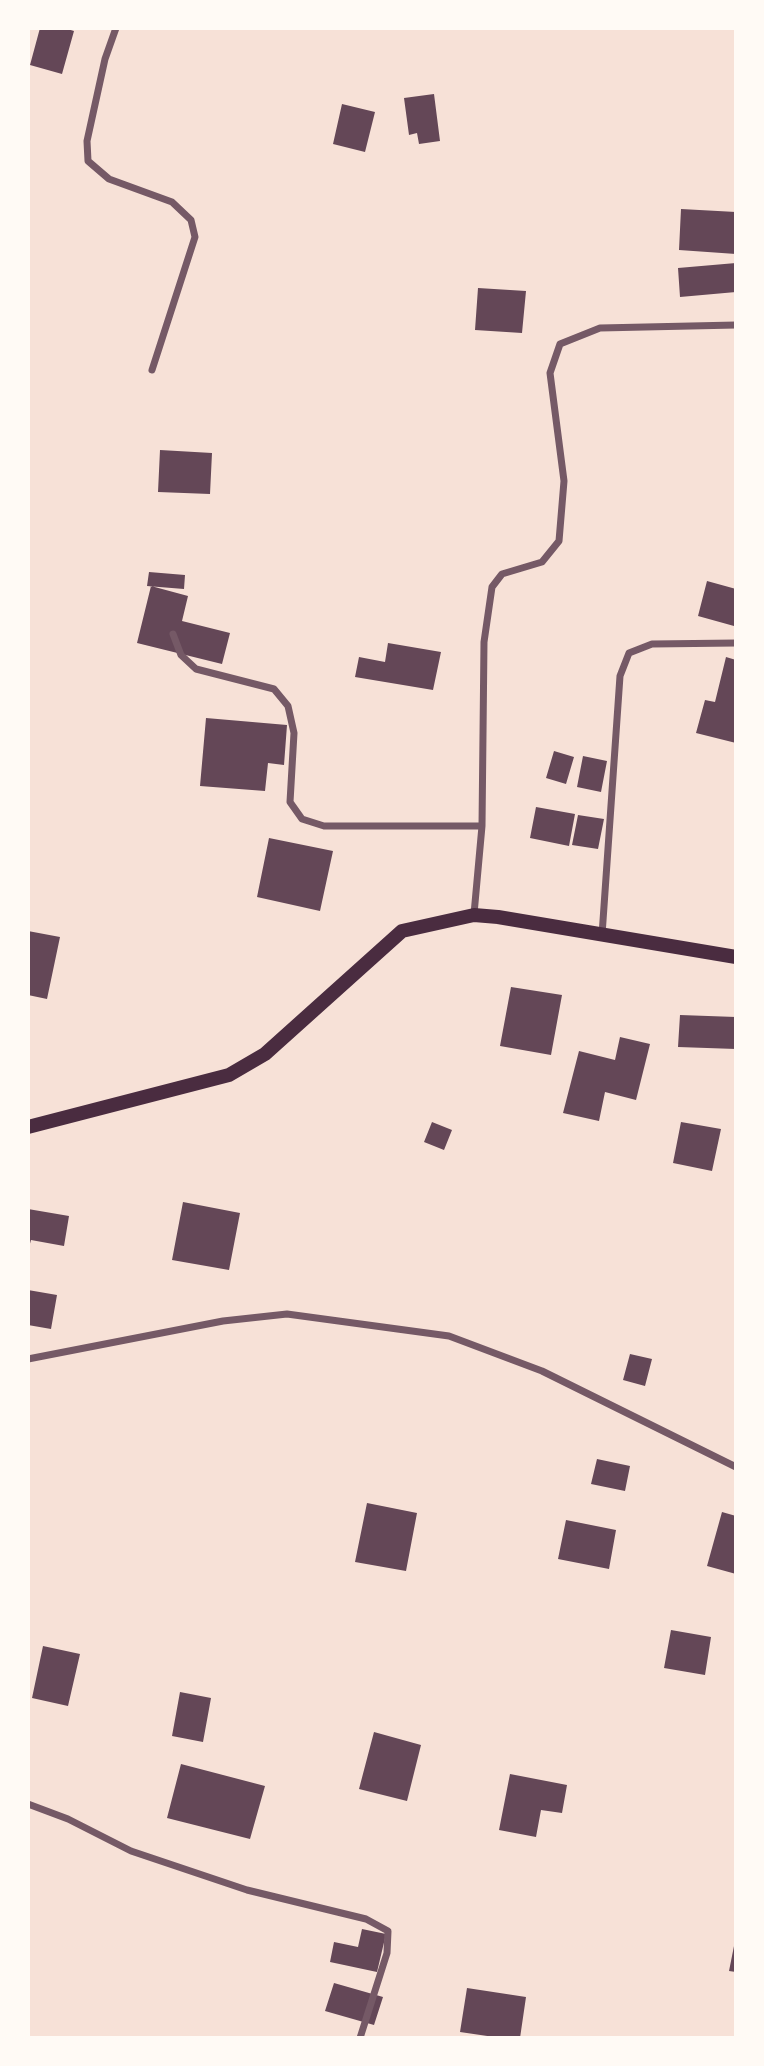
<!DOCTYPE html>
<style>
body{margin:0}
#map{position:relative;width:764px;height:2066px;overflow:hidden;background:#f7e1d7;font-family:"Nunito Sans",sans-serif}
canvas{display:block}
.frame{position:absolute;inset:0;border:30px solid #fffaf5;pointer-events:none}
</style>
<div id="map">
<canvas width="764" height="2066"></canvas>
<div class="frame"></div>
</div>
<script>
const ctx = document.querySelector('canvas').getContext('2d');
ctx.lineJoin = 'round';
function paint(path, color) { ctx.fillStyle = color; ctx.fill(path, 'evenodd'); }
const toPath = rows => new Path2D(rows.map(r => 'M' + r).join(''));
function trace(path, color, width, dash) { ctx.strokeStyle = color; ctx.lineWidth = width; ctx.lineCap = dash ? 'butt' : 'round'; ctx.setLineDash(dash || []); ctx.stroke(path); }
const building = toPath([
 [40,28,64,28,74,31,62,74,30,65],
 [434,94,440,141,419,144,417,133,409,135,404,98],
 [342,104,375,112,365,152,333,144],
 [681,209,736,212,736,254,679,250],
 [736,263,736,292,680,297,678,268],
 [478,288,526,291,522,333,475,330],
 [160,450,212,453,210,494,158,492],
 [149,572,185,575,184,589,147,586],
 [707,581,736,589,734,626,698,616],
 [151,586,188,596,182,621,230,633,222,664,137,643],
 [388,643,441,652,433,690,355,677,359,657,385,662],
 [726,657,736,660,736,743,696,733,705,700,715,702],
 [206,718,287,725,284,765,268,763,265,791,200,786],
 [554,751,574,757,566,784,546,778],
 [583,756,607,761,601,792,577,787],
 [536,807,575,814,569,846,530,838],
 [578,815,604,819,598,849,572,845],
 [269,838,333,851,320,911,257,897],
 [28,931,60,937,47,999,28,995],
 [511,987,562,995,551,1055,500,1046],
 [680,1015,736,1017,736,1049,678,1047],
 [620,1037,650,1044,636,1100,605,1092,599,1121,563,1113,579,1051,615,1060],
 [432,1122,452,1130,444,1150,424,1142],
 [681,1122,721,1129,712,1171,673,1163],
 [183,1202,240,1213,229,1270,172,1260],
 [28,1209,69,1216,64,1246,31,1240,28,1251],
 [28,1290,57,1295,51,1329,28,1325],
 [630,1354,652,1359,645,1386,623,1380],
 [597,1459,630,1466,625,1491,591,1484],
 [367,1503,417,1513,406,1571,355,1562],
 [722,1512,736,1516,736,1574,707,1566],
 [566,1520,616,1530,609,1569,558,1559],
 [671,1630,711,1637,705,1675,664,1668],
 [43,1646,80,1654,68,1706,32,1698],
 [180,1692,211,1698,203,1742,172,1736],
 [374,1732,421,1745,407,1801,359,1789],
 [181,1764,265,1786,250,1839,167,1818],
 [510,1774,567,1785,562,1813,541,1810,536,1837,499,1830],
 [362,1929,386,1934,377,1972,330,1962,334,1942,358,1947],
 [735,1941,736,1941,736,1972,729,1971],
 [334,1983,383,1997,374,2025,325,2011],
 [467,1988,526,1997,520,2038,501,2038,460,2032]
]);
const minor = toPath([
 [116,28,105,59,87,141,88,161,109,179,172,202,191,220,195,237,152,370],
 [173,634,181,655,196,669,274,689,288,706,294,733,290,802,302,819,324,826,482,826],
 [474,914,482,826,484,642,492,587,502,574,542,562,559,541,564,481,550,373,560,344,600,328,736,325],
 [602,935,620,676,629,653,652,644,736,643],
 [28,1359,223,1321,287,1314,449,1336,542,1371,736,1467],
 [28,1804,68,1819,131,1851,247,1890,366,1919,388,1931,387,1953,360,2038]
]);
const secondary = toPath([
 [28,1127,229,1075,265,1054,402,931,474,915,498,917,736,957]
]);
paint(building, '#644757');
trace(minor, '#755966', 7);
trace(secondary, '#4a2c40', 14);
</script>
